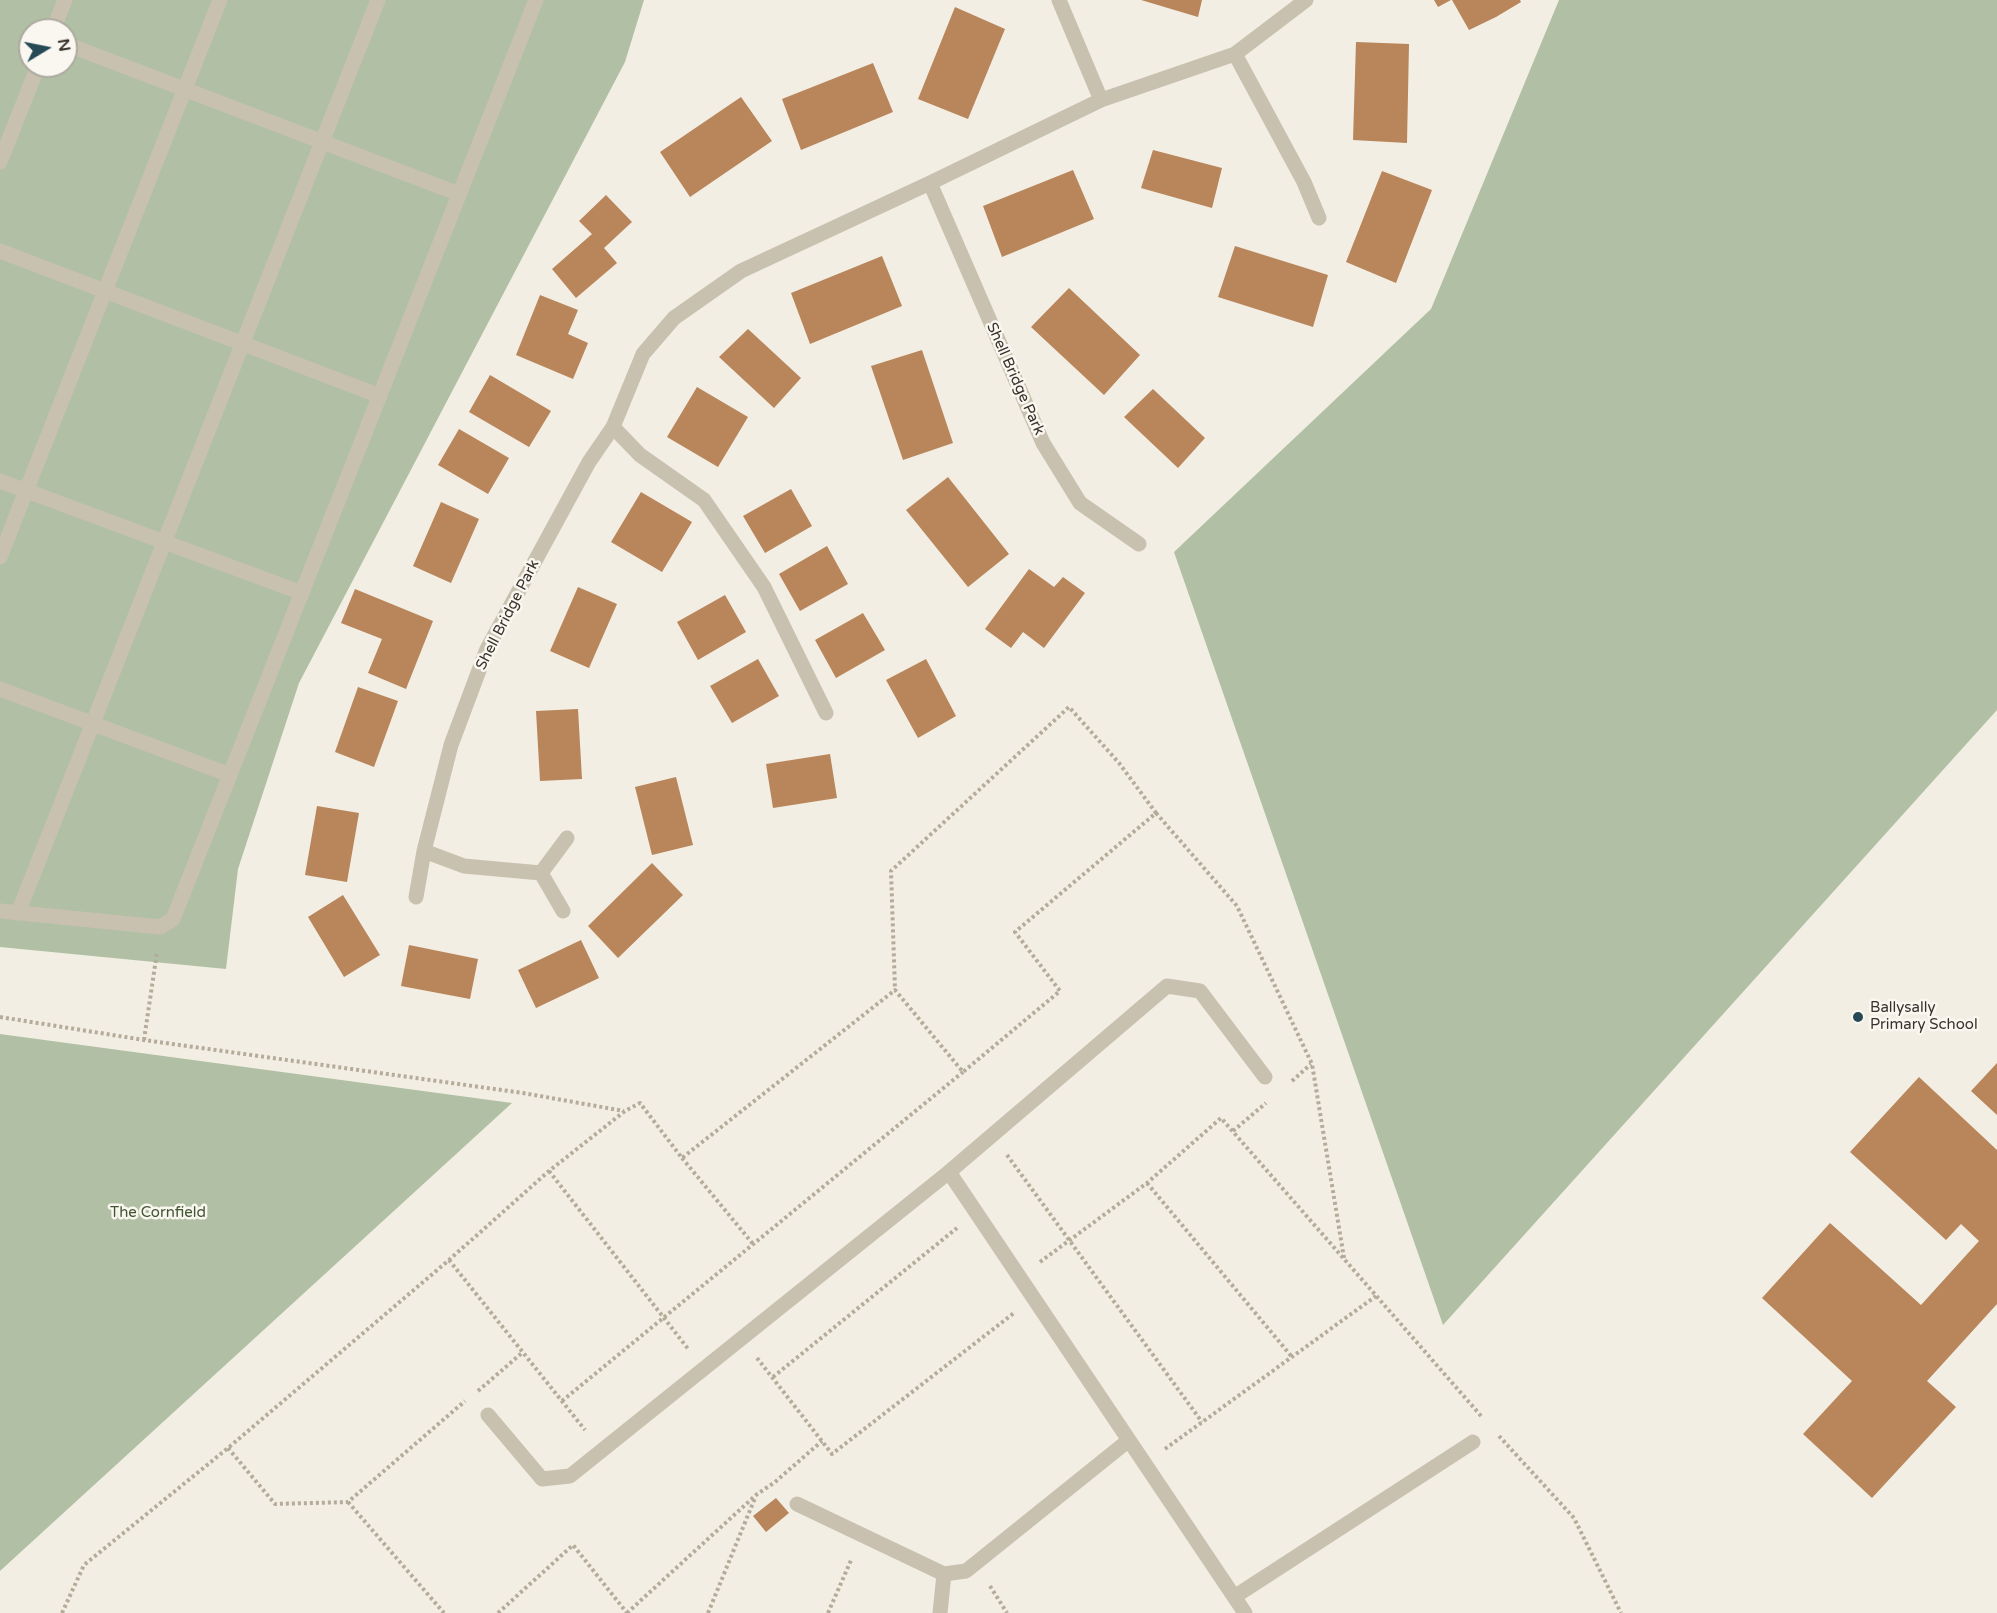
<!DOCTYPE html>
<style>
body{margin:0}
#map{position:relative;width:1997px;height:1613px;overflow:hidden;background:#f2eee3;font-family:"Varela Round",sans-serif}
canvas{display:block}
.north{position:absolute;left:18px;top:18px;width:60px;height:60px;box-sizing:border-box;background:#f9f7ef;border:2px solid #aca9a1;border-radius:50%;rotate:80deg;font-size:16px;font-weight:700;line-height:24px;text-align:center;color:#39332d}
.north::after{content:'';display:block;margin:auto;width:21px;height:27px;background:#264956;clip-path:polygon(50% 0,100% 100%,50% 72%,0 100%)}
</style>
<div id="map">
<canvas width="1997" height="1613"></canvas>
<div class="north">N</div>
</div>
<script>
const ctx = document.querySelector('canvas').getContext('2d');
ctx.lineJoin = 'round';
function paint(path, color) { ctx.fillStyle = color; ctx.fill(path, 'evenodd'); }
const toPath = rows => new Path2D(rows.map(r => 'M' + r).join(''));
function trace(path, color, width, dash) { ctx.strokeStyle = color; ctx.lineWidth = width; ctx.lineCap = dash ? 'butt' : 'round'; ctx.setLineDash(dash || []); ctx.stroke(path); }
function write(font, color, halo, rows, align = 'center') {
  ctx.font = font + ' "Varela Round",sans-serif'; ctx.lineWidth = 5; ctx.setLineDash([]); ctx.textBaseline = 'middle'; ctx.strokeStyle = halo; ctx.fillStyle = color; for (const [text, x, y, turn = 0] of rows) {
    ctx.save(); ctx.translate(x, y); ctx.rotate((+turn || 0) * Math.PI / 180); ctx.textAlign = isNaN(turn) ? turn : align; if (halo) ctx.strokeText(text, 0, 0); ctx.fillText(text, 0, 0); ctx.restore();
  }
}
const green = toPath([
 [0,0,644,0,625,62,299,683,238,869,226,969,0,947],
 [30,30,66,30,66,66,30,66],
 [1559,0,1997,0,1997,710,1443,1325,1174,552,1431,309],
 [0,1034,512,1103,0,1571]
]);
const building = toPath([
 [1141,0,1202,0,1198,17],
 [1434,0,1451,0,1438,7],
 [1452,0,1520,0,1521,2,1496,17,1469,30],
 [955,7,1005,29,968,119,918,99],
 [1356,42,1409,44,1407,143,1353,140],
 [873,63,893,112,801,150,782,99],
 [741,97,772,141,690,197,660,152],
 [1153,150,1222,168,1212,208,1141,188],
 [1073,170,1094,219,1002,257,983,206],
 [1382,171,1432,190,1396,283,1346,262],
 [606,195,632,222,604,248,617,263,576,298,552,269,592,234,579,221],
 [1235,246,1328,275,1313,327,1218,297],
 [882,256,902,306,810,344,791,293],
 [1069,288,1140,355,1104,395,1031,327],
 [540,295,578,310,568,334,588,343,573,379,516,355],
 [748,329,801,378,774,408,719,357],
 [922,350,953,443,903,460,871,366],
 [490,375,551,411,529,447,469,412],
 [697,387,748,417,718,467,667,437],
 [1153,389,1205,438,1178,468,1124,417],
 [459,429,509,458,488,494,438,465],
 [948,477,1009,554,968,587,906,510],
 [791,489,812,526,765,553,743,516],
 [641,492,692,522,662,572,611,542],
 [441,502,479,519,451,583,413,566],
 [827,546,848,584,800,611,779,574],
 [1029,569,1054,587,1063,577,1085,593,1044,648,1023,632,1011,648,985,629],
 [578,587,617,604,589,668,550,651],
 [355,589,433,621,406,689,368,673,382,639,341,623],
 [725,595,746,632,698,660,677,622],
 [863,613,885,650,836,678,815,640],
 [758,659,779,696,732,723,710,686],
 [926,659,956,716,918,738,886,680],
 [358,687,398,701,374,767,335,752],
 [578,709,582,779,540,781,536,711],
 [830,754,837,798,773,808,766,764],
 [676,777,693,845,652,855,635,787],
 [317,806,359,813,347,882,305,875],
 [652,863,683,895,618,958,588,926],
 [343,895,380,955,344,977,308,917],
 [581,940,599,978,536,1008,518,970],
 [409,945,478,959,470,999,401,986],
 [1997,1063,1997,1115,1971,1091],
 [1919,1077,1997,1150,1997,1304,1927,1381,1956,1407,1872,1498,1803,1434,1852,1381,1762,1298,1830,1223,1921,1305,1979,1241,1961,1224,1946,1240,1850,1152],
 [776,1498,789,1513,766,1532,753,1516]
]);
const path = toPath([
 [1156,813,1237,906,1312,1064,1344,1258],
 [0,1017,144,1040,523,1093,624,1111],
 [144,1040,157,952],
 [1292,1081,1311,1064],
 [1233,1131,1266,1103],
 [1007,1155,1202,1422],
 [682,1158,753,1244],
 [549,1171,689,1350],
 [1147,1183,1292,1357],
 [449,1260,585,1430],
 [1040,1262,1147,1183,1221,1118,1482,1417],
 [757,1358,832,1454,1014,1313],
 [773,1377,957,1228],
 [478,1391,523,1352],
 [562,1401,963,1072],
 [1499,1436,1574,1518,1621,1613],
 [228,1448,275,1504,348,1502,465,1401],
 [1165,1449,1376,1296],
 [348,1502,444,1613],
 [990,1586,1007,1613],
 [62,1613,84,1565,228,1448,449,1260,549,1171,625,1111,640,1103,682,1158,895,990,963,1072,1060,991,1015,932,1156,813,1119,763,1069,707,891,871,895,990],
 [498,1613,573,1545,627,1613],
 [627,1613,756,1495,775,1482,822,1441],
 [708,1613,755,1498],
 [828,1613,852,1558]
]);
const service = toPath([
 [53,30,65,0],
 [66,44,459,194],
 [0,162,38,66],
 [0,251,380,396],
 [0,481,302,593],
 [0,557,220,0],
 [0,689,230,775],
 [0,911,160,927,173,919,536,0],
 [18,913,378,0],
 [949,1172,1245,1613],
 [488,1415,542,1479,570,1476,949,1172,1167,986,1200,991,1265,1077],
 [797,1504,944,1574,966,1571,1129,1440],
 [1234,1597,1473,1442],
 [940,1613,944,1574]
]);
const minor = toPath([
 [1059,0,1101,100],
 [1235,54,1304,182,1319,218],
 [930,183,1043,443,1080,503,1139,544],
 [613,427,640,455,704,500,764,587,826,713],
 [541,873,464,866,424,851,451,745,487,649,589,462,613,427,643,354,674,318,741,271,930,183,1101,100,1235,54,1306,0],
 [416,897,424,851],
 [563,911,541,873,567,838]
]);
const markers = [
 [1858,1017,6,"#264956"]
];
const streetNames = [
 ["Shell Bridge Park",1015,379,66],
 ["Shell Bridge Park",508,615,-63]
];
const poiNames = [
 ["Ballysally",1870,1008],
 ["Primary School",1870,1025]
];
const parkNames = [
 ["The Cornfield",158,1213]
];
paint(green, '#b1c0a4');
paint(building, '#b9855a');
trace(path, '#b5ab9a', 4, [3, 3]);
trace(service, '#c9c1b0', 15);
trace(minor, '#c9c1b0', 15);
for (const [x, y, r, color] of markers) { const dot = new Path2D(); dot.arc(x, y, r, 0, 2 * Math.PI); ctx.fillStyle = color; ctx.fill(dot); trace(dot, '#f9f7ef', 2); }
write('15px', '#39332d', '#f9f7ef', streetNames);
write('15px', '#39332d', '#f9f7ef', poiNames, 'left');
write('15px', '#415533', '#f9f7ef', parkNames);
</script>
